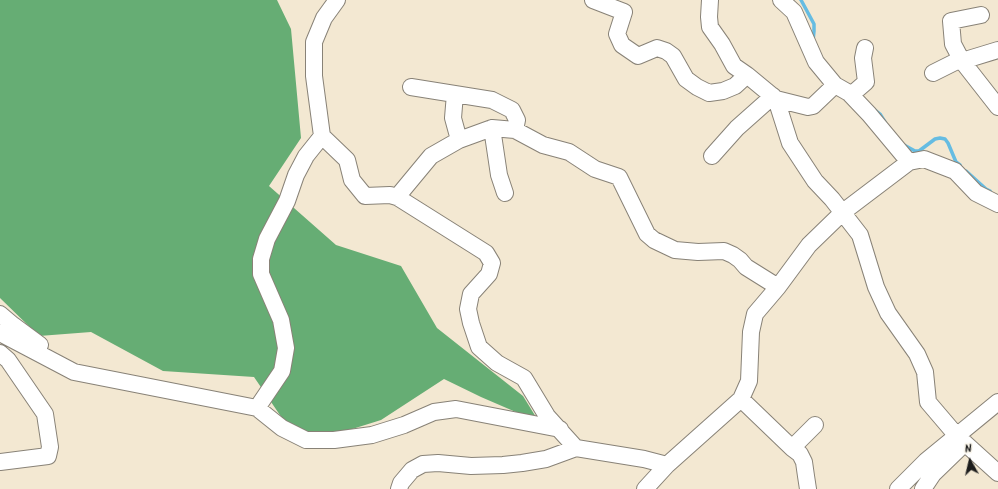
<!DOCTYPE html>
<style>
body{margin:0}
#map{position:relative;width:998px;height:489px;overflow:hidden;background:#f3e8d2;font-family:Kalam,sans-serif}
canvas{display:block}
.north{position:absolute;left:950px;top:441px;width:40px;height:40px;-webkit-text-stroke:3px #f7f3e8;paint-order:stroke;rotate:352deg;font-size:11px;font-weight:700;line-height:16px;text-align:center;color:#1c1c1c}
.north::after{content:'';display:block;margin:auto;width:14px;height:18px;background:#1c1c1c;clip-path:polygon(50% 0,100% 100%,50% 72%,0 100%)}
</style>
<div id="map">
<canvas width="998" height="489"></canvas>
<div class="north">N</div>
</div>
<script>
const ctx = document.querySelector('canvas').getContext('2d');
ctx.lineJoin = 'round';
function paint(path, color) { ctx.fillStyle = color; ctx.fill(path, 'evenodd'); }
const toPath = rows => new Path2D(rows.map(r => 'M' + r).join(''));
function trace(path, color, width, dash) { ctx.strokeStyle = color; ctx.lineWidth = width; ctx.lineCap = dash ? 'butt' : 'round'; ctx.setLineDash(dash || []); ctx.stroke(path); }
const forest = toPath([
 [0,0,277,0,291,29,301,138,269,186,336,245,401,266,437,328,523,396,539,422,481,397,444,379,381,420,314,441,284,421,254,377,163,371,91,332,39,336,0,298]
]);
const stream = toPath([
 [801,0,814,24,814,31,813,41],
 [875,110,880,114,885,122],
 [904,145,915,151,919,151,935,139,940,138,945,139,948,143,956,162,960,165],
 [966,171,986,189,990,191]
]);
const minor = toPath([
 [337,0,324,18,314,42,314,76,322,136,347,160,352,180,365,196,390,195,397,197,486,253,492,263,489,274,471,294,468,309,471,323,479,347,497,363,524,378,547,416,576,448],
 [593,0,624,12,617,34,622,45,638,56,657,48,666,51,673,56,686,79,697,87,709,93,723,91,735,86,747,75,776,99,808,107,813,106,835,85],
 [710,0,709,17,710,27,722,44,734,66,747,75],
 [781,0,794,12,816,62,835,85,849,93,869,114,909,162],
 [981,15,951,21,953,44,962,61,998,107],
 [962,61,998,50],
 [933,73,961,59],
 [411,87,492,100,512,110,517,120,515,130],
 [455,94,453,118,459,140],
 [851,95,866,82,863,58,865,48],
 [776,99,790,143,815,181,832,199,860,235,876,287,888,313,917,354,925,372,928,402,957,436,998,473],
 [492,128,499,175,505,193],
 [712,156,737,128,773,96],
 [397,197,431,156,459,140,492,128,515,130,543,145,569,152,595,169,619,177,647,234,654,240,675,250,698,252,724,251,733,255,740,260,746,267,778,287],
 [0,314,13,325,40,345],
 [0,333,74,372,257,408,282,428,306,440,334,440,372,435,404,425,434,412,456,409,560,429],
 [0,353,8,360,45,414,50,447,48,456,0,462],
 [741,399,792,448,815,425],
 [257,408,282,371,286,348,281,320,261,274,261,259,267,239,287,201,296,175,306,156,322,136],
 [792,448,800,454,804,462,806,476,808,489],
 [399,489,401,483,412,470,423,464,438,463,471,466,503,465,522,463,546,459,576,448,644,459,667,465,741,399,749,381,751,332,755,314,778,287,809,245,843,212,909,162,924,159,955,171,976,193,998,204],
 [645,489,667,465],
 [898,489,926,461,998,402],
 [923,489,933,474,965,443]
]);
paint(forest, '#66ad74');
trace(stream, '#65bce2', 3.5);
trace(minor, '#888277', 18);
trace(minor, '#fff', 16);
</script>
